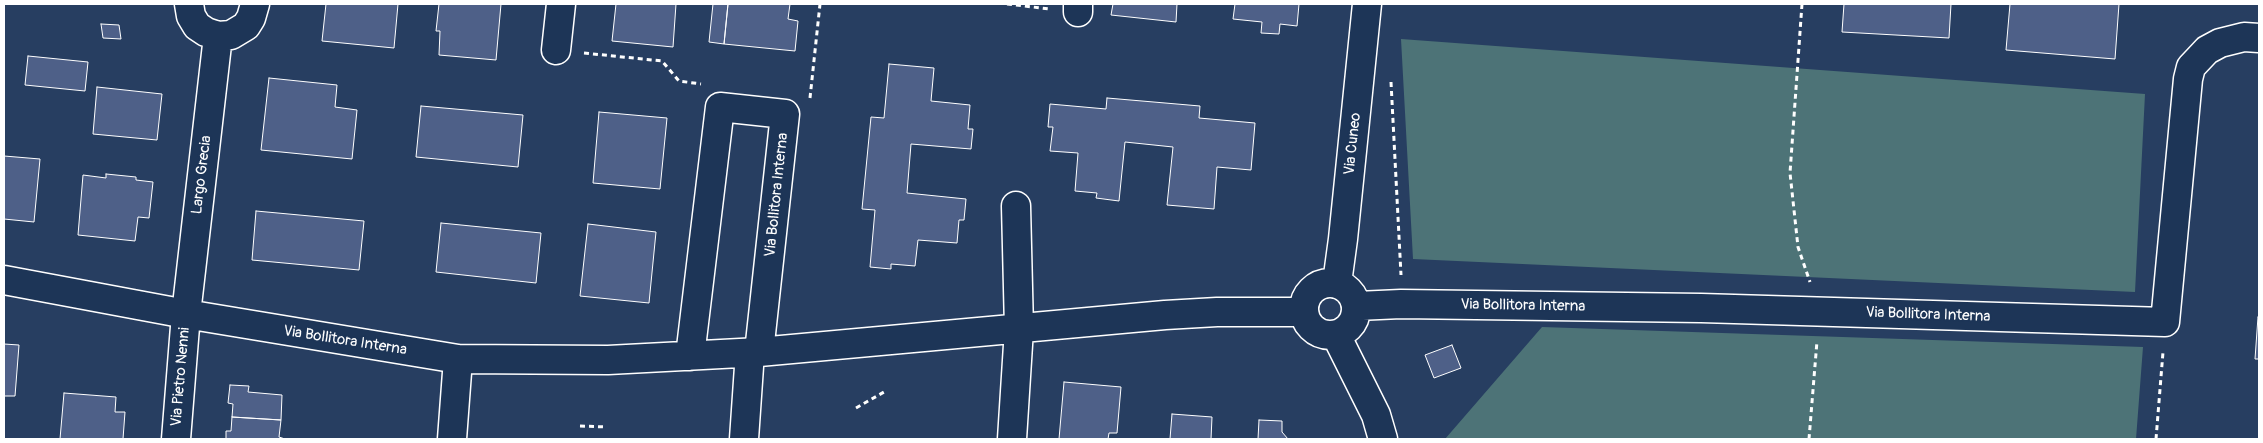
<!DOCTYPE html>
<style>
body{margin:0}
#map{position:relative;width:2263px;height:443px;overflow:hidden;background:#273e61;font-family:Pangolin,sans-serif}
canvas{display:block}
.frame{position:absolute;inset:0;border:5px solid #fff;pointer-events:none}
</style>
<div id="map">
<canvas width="2263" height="443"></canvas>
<div class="frame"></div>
</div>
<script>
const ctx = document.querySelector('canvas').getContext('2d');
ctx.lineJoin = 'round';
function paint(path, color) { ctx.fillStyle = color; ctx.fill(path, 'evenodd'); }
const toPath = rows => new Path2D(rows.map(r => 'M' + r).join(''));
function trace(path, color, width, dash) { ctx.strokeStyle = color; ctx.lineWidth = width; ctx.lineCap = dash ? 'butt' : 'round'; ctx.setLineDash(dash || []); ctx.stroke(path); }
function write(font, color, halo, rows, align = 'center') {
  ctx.font = font + ' Pangolin,sans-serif'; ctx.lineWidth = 4; ctx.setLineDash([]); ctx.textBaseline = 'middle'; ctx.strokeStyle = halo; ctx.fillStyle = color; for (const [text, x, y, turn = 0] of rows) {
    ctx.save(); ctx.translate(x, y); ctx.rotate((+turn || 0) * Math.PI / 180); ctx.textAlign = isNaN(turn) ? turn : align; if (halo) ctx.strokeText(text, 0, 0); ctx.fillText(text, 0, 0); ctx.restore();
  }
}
const green = toPath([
 [1401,39,2145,94,2135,292,1413,259],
 [1542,327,2143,347,2136,439,1445,439]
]);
const building = toPath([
 [326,4,398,4,394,48,322,41,326,4],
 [439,4,501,4,496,60,439,55,440,31,436,31,439,4],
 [616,4,676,4,673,47,612,41,616,4],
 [713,4,728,4,724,44,709,42,713,4],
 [728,4,790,4,788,19,798,21,795,51,724,44,728,4],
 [1113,4,1177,4,1176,22,1111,15,1113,4],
 [1235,4,1299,4,1297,26,1280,24,1279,34,1261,33,1262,22,1233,19,1235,4],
 [1844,4,1951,4,1949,38,1842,32,1844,4],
 [2010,4,2119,4,2115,59,2006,50,2010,4],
 [101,24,119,25,121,39,103,38,101,24],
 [28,56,88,62,85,91,25,85,28,56],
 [889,64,934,68,931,101,970,105,968,129,973,129,971,149,911,144,907,193,966,199,964,220,959,220,957,243,918,240,915,266,891,264,891,269,870,267,875,210,862,209,871,117,884,118,889,64],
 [269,78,337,85,335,107,357,110,352,159,261,150,269,78],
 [97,87,162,94,157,140,93,134,97,87],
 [1107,98,1200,106,1199,118,1255,123,1251,170,1217,167,1214,209,1167,205,1173,147,1125,142,1119,201,1096,198,1097,193,1075,191,1078,153,1050,151,1053,127,1048,127,1050,104,1106,109,1107,98],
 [421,106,523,115,518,167,416,157,421,106],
 [599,112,667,118,660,189,593,183,599,112],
 [4,156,40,159,34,222,4,219,4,156],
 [106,174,136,177,136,180,153,182,149,218,138,217,135,241,78,235,83,175,106,178,106,174],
 [256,211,364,221,359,270,252,260,256,211],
 [441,223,541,233,536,283,436,272,441,223],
 [588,224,656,232,649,303,580,296,588,224],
 [2258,317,2259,317,2259,359,2255,359,2258,317],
 [4,344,19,345,15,396,4,396,4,344],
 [1452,345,1461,368,1434,378,1425,355,1452,345],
 [1064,382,1121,387,1117,433,1109,433,1108,439,1059,439,1064,382],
 [230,385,249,386,248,392,282,395,281,420,232,417,233,404,228,403,230,385],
 [64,393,116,397,115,412,125,412,123,439,60,439,64,393],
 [1172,414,1212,417,1211,439,1170,439,1172,414],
 [232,417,281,420,279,437,285,439,226,439,226,431,231,431,232,417],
 [1259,420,1282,421,1282,432,1288,439,1258,439,1259,420]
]);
const path = toPath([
 [1007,4,1050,9],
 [1802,4,1790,173,1798,247,1810,282],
 [584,53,662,61,679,81,701,84],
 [1391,82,1401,275],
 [810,98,820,4],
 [856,408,884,392],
 [580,426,607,427],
 [1809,439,1817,341],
 [2156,439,2163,352]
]);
const minor = toPath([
 [189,4,191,16,197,26,206,32,218,36,231,35,246,26,251,18,255,4],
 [1078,12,1078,4],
 [556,50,561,4],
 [4,280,186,314,458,359,608,360,759,352,1165,315,1217,312,1304,312],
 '1304 309a26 26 0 1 1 52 0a26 26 0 1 1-52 0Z',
 [1337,283,1343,239,1367,4],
 [1357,306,1401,304,1701,308,2165,322,2188,79,2191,67,2207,50,2220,43,2244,37,2259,38],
 [1336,335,1376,415,1383,439],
 [690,356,720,107,785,114,759,352],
 [176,439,186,314,218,36],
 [452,439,458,359],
 [744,439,750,352],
 [1012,439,1019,329,1016,206]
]);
const streetNames = [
 ["Via Cuneo",1353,144,-84],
 ["Largo Grecia",202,175,-83],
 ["Via Bollitora Interna",777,195,-84],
 ["Via Bollitora Interna",1523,306,1],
 ["Via Bollitora Interna",1928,315,2],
 ["Via Bollitora Interna",345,341,9],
 ["Via Pietro Nenni",181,377,-85]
];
paint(green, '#4d7377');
paint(building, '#4e6088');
trace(building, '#fff', 1);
trace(minor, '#fff', 31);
trace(path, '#fff', 3, [5, 4]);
trace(minor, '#1d3557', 28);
write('15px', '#fff', '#1d3557', streetNames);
</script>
